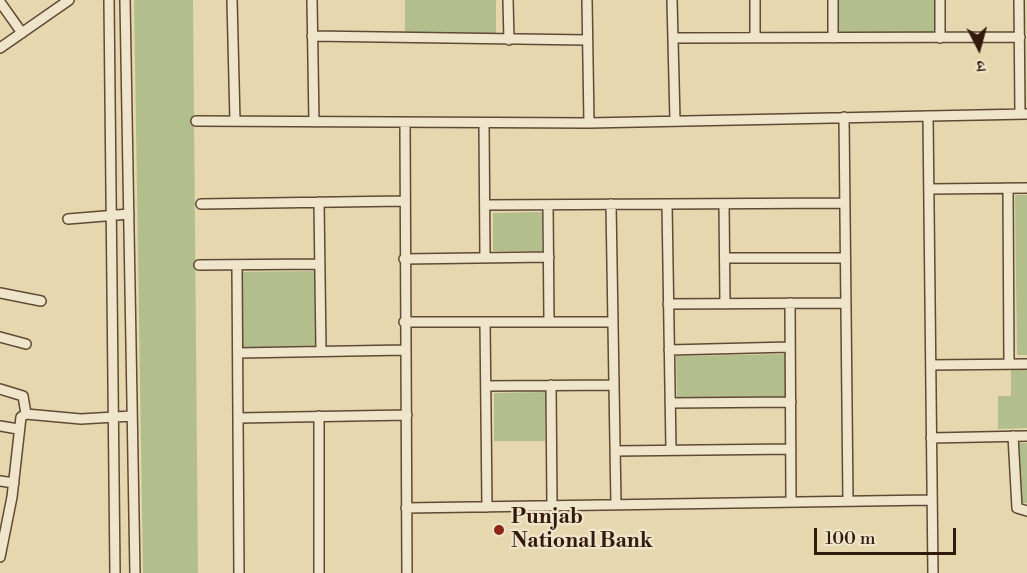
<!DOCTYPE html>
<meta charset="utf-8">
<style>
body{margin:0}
#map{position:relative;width:1027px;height:573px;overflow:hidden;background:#e6d7af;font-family:"Libre Bodoni","Noto Serif Devanagari",serif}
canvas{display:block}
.north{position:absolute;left:949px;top:18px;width:60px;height:60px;-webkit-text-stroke:4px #efe5cb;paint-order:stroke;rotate:174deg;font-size:16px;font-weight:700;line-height:24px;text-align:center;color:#341a0c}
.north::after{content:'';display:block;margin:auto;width:21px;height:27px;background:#341a0c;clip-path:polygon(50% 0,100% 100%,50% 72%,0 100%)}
.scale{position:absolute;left:814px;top:528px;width:142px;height:27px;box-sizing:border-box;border:3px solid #341a0c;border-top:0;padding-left:8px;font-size:18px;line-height:21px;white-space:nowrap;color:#341a0c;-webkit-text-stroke:4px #efe5cb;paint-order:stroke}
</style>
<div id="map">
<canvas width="1027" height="573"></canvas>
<div class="north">उ</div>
<div class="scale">100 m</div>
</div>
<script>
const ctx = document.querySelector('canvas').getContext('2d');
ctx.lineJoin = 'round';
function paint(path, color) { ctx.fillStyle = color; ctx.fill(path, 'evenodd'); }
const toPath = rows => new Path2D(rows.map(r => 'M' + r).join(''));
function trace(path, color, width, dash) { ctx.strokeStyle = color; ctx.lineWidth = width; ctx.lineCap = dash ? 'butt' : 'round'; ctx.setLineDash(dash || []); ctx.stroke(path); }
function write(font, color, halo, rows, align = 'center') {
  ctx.font = font + ' "Libre Bodoni",serif'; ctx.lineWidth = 4.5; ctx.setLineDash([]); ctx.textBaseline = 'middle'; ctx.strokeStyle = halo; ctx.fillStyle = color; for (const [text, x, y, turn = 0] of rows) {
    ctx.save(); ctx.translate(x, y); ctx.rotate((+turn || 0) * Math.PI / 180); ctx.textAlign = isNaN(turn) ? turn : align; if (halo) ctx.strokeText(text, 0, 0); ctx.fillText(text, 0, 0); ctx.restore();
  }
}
const green = toPath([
 [134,0,193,0,198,573,143,573],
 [405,0,496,0,496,34,405,34],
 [838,0,934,0,934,32,838,32],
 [1015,195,1027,195,1027,355,1017,355],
 [542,212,542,251,493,251,493,213],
 [314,271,315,347,240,348,239,272],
 [785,354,786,397,677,399,676,356],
 [1011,368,1027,368,1027,428,998,429,998,396,1011,396],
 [545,392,545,441,494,441,494,393],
 [1016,443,1027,443,1027,503,1017,503]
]);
const minor = toPath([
 [109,0,115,573],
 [125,0,135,573],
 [232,0,235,121],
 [312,0,314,122],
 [508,0,509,40],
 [587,0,589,123],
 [672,0,675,120],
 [755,0,755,38],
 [833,0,833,38],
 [1019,0,1020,114],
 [0,2,22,33],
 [312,36,587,40],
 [673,38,1020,37],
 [940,38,940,0],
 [0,48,69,0],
 [928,116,933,573],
 [844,117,848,501],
 [196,121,589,123,1027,114],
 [405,123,407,573],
 [484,123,485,258],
 [1008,188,1009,364],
 [930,189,1027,188],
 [319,202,321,351],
 [201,204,404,201],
 [611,204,616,505],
 [667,204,671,450],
 [724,204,725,304],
 [485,205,845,203],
 [548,205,549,322],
 [68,219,129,214],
 [725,258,845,258],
 [404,259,549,257],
 [199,265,320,264],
 [237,265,239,573],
 [0,293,41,301],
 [790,303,791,502],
 [668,304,846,303],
 [404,322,613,322],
 [485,322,487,507],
 [0,337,26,344],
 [669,350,790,347],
 [238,353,405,350],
 [931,365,1027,364],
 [551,385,552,506],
 [486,386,614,385],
 [0,389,23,396,26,414],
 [670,403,791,402],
 [239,418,407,415],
 [0,426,18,429],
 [1013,436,1017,508,1027,511],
 [931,438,1027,436],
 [615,451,791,449],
 [0,481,14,483],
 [406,508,931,500],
 [0,557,12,497,21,417,26,414,81,419,132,416],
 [319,573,319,416]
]);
const markers = [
 [499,530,6,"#8f2418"]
];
const poiNames = [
 ["Punjab",511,518],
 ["National Bank",511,542]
];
paint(green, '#b2bf8d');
trace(minor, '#604935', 12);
trace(minor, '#efe5cb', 9);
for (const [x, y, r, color] of markers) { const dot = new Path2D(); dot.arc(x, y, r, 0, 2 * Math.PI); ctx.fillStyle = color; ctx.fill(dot); trace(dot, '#efe5cb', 2); }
write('bold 21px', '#341a0c', '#efe5cb', poiNames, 'left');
</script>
